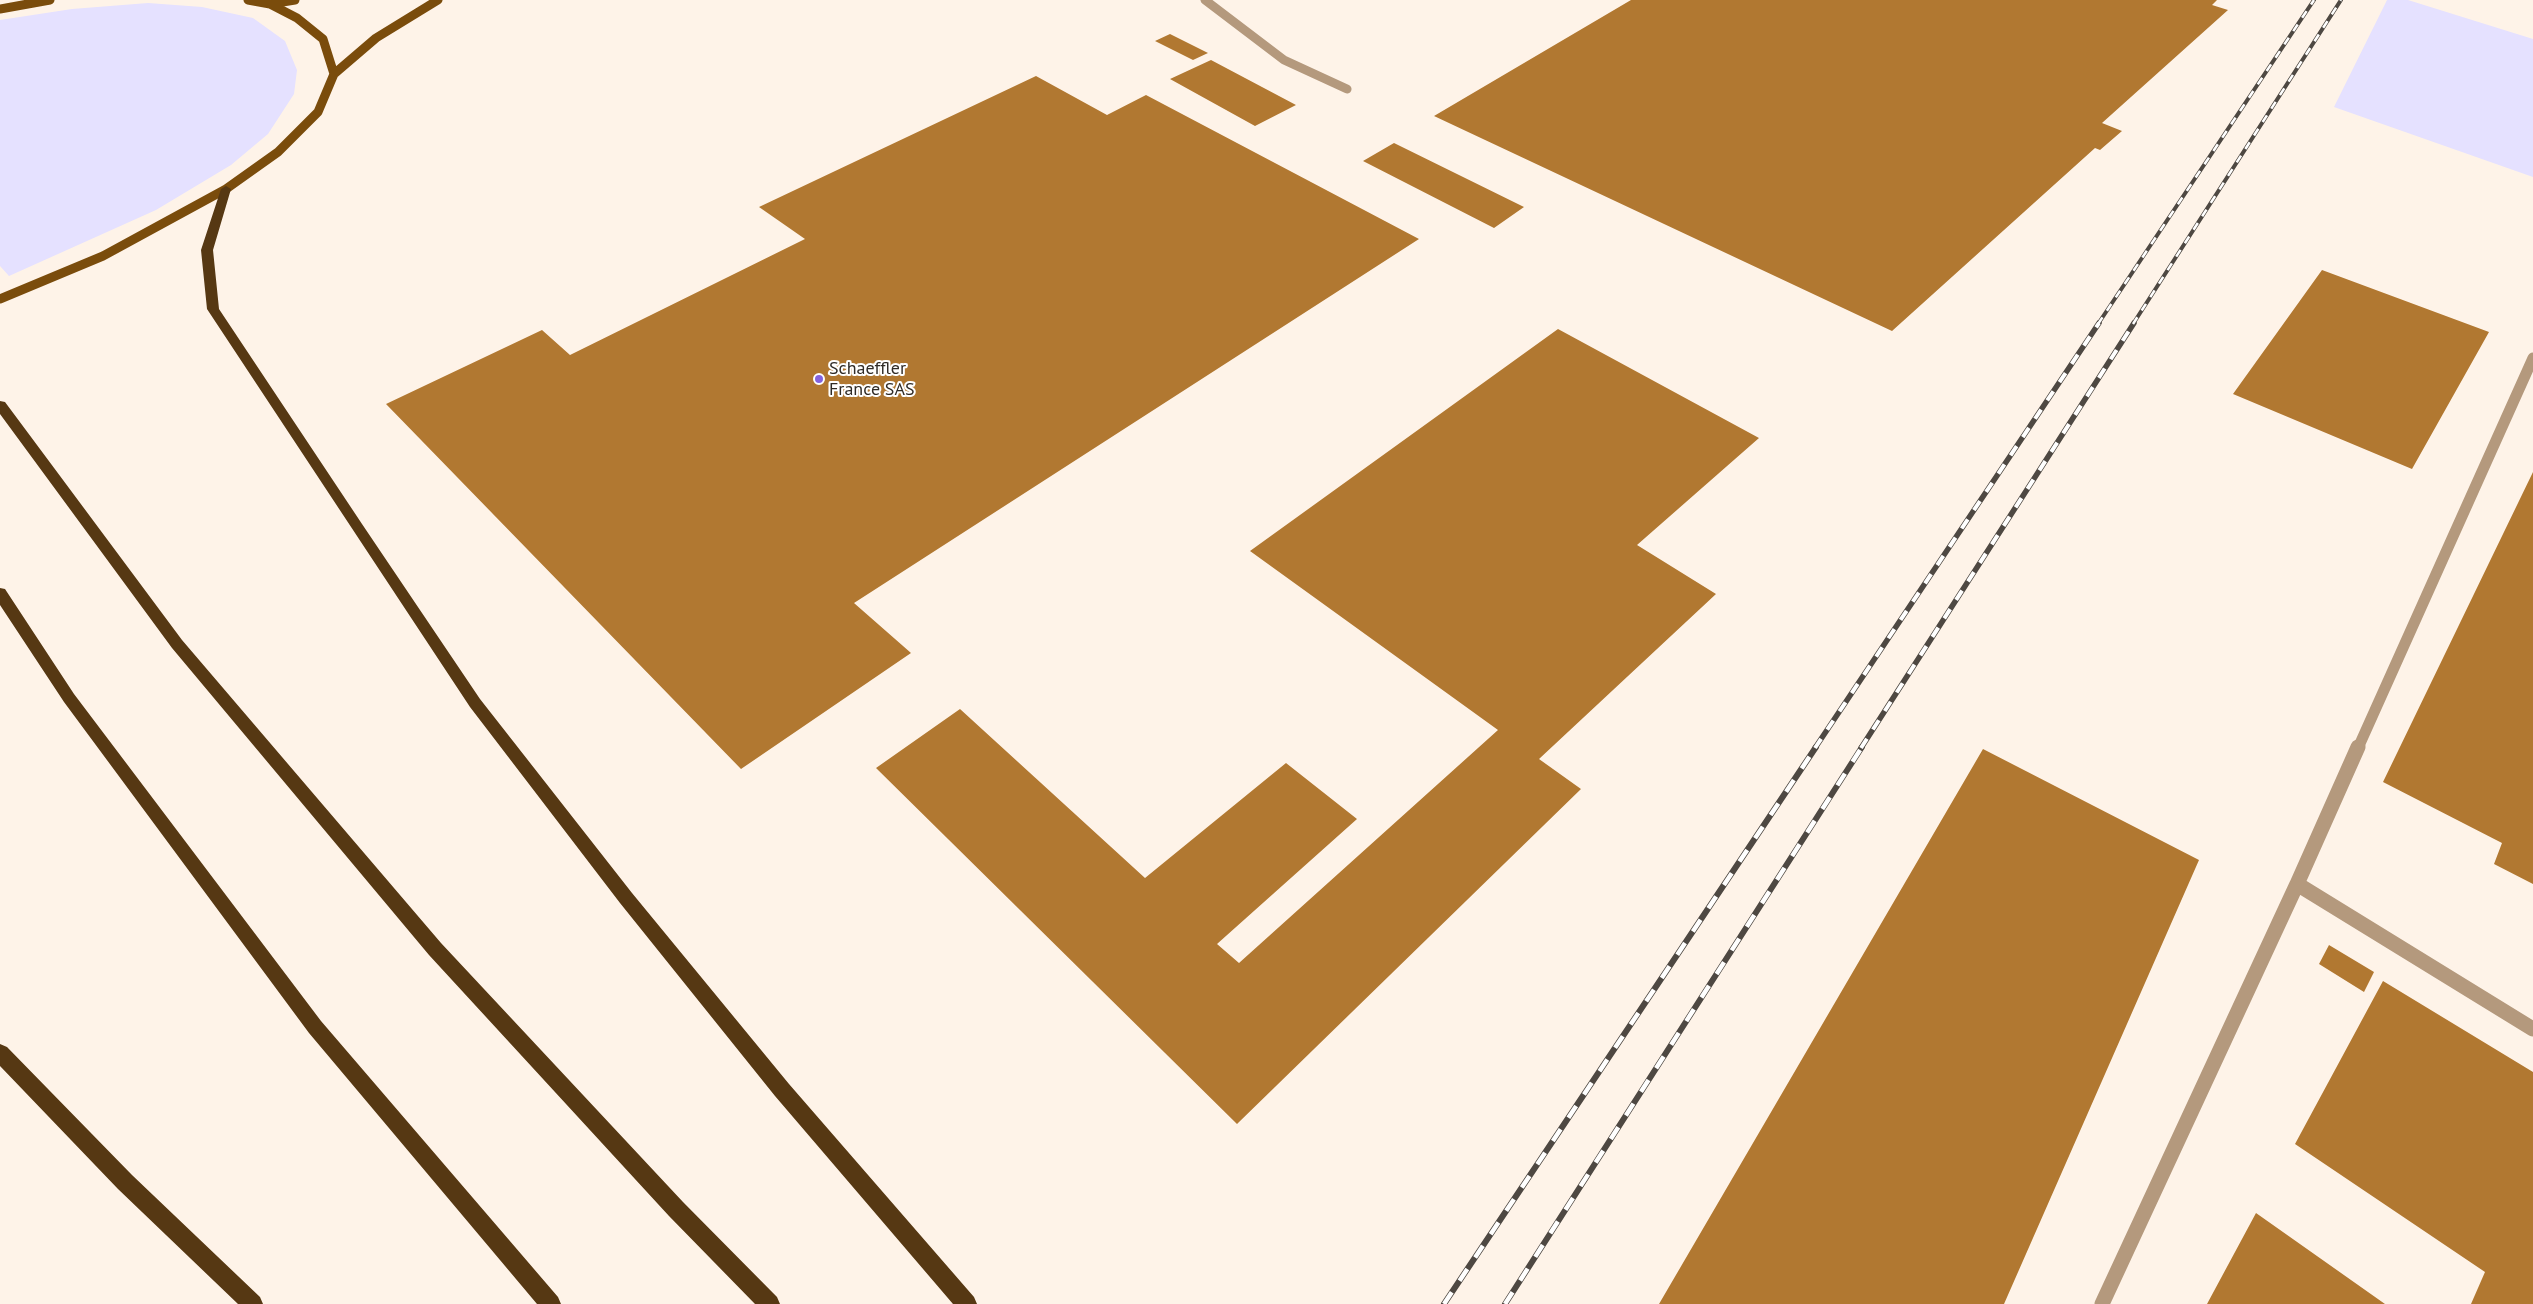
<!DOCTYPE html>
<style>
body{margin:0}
canvas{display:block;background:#fef3e8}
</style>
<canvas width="2533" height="1304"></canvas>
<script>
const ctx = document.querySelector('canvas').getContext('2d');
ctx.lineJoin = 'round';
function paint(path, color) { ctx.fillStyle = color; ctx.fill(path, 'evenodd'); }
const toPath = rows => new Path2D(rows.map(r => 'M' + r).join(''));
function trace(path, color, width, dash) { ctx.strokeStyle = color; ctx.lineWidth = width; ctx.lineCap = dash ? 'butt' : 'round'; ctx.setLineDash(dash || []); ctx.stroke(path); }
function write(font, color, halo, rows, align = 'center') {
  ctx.font = font + ' "PT Sans",sans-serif'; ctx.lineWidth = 4; ctx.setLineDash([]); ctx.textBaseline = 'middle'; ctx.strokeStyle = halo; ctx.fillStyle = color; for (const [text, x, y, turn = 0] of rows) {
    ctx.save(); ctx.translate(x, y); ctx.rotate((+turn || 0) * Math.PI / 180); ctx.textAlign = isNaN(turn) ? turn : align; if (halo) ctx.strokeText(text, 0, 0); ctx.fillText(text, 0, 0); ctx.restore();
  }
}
const green = toPath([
 [2387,0,2408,0,2533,39,2533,177,2334,107],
 [148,3,202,7,253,18,285,41,297,70,294,94,268,134,231,165,156,210,9,276,0,266,0,20,72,9]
]);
const building = toPath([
 [1631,0,2217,0,2212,5,2228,10,2102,123,2122,131,2100,150,2095,148,1892,331,1434,116],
 [1170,34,1208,53,1193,60,1155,41],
 [1211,60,1296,105,1255,126,1170,79],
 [1036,76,1107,115,1146,95,1419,239,854,603,911,653,741,769,386,404,542,330,570,355,805,239,759,207],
 [1394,143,1524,207,1494,228,1363,161],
 [2322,270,2489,332,2412,469,2233,394],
 [1558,329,1759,438,1637,545,1716,594,1539,759,1581,789,1237,1124,876,768,960,709,1145,878,1286,763,1357,819,1217,944,1239,963,1498,730,1250,551],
 [2533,472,2533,884,2494,864,2502,843,2383,782],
 [1983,749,2199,860,2004,1304,1659,1304],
 [2329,945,2374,972,2364,992,2319,964],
 [2383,981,2533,1072,2533,1304,2471,1304,2485,1272,2295,1144],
 [2256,1213,2385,1304,2207,1304]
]);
const laneFar2 = toPath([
 [1205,0,1284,60,1347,89]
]);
const laneFar1 = toPath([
 [2358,748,2533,358]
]);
const lane = toPath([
 [2297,884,2358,747],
 [2102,1304,2297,884,2533,1029]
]);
const primary = toPath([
 [270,4,295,0],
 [0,9,50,0],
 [334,74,376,38,438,0],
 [0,299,103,256,226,189,278,152,318,112,334,74,323,39,297,18,270,4,248,0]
]);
const highway = toPath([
 [226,186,231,189,213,250,219,309,362,524,480,699,632,893,789,1084,974,1297,977,1304,953,1304,775,1096,620,903,470,707,207,309,201,250,221,189,226,186],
 [0,401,5,402,182,640,441,943,683,1202,777,1297,780,1304,755,1304,669,1216,429,955,172,648,0,414,0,401],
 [0,588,5,589,74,694,321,1021,558,1297,561,1304,537,1304,309,1033,64,702,0,605,0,588],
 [0,1044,7,1047,132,1175,260,1297,263,1304,238,1304,118,1189,0,1066,0,1044]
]);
const railFar2 = toPath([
 [2098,324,2314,0],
 [2133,324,2341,0]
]);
const railFar1 = toPath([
 [1815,748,2099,323],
 [1861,748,2134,323]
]);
const rail = toPath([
 [1444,1304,1816,747],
 [1505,1304,1862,747]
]);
const markers = [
 [819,379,5,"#8363de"]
];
const poiNames = [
 ["Schaeffler",829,369],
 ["France SAS",829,390]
];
paint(green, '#e5e1ff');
paint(building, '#b17831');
trace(laneFar2, '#b4997d', 9);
trace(laneFar1, '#b4997d', 11);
trace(lane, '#b4997d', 15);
trace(primary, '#7a4c0c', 9);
paint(highway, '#563813');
trace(railFar2, '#4e4842', 4);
trace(railFar1, '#4e4842', 5.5);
trace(rail, '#4e4842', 6);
trace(railFar2, '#fff', 2.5, [8]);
trace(railFar1, '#fff', 4, [11]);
trace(rail, '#fff', 4.5, [14]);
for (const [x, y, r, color] of markers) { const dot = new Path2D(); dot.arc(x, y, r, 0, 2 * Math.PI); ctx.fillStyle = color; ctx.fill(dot); trace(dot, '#fff', 2); }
write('18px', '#302b26', '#fff', poiNames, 'left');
</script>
